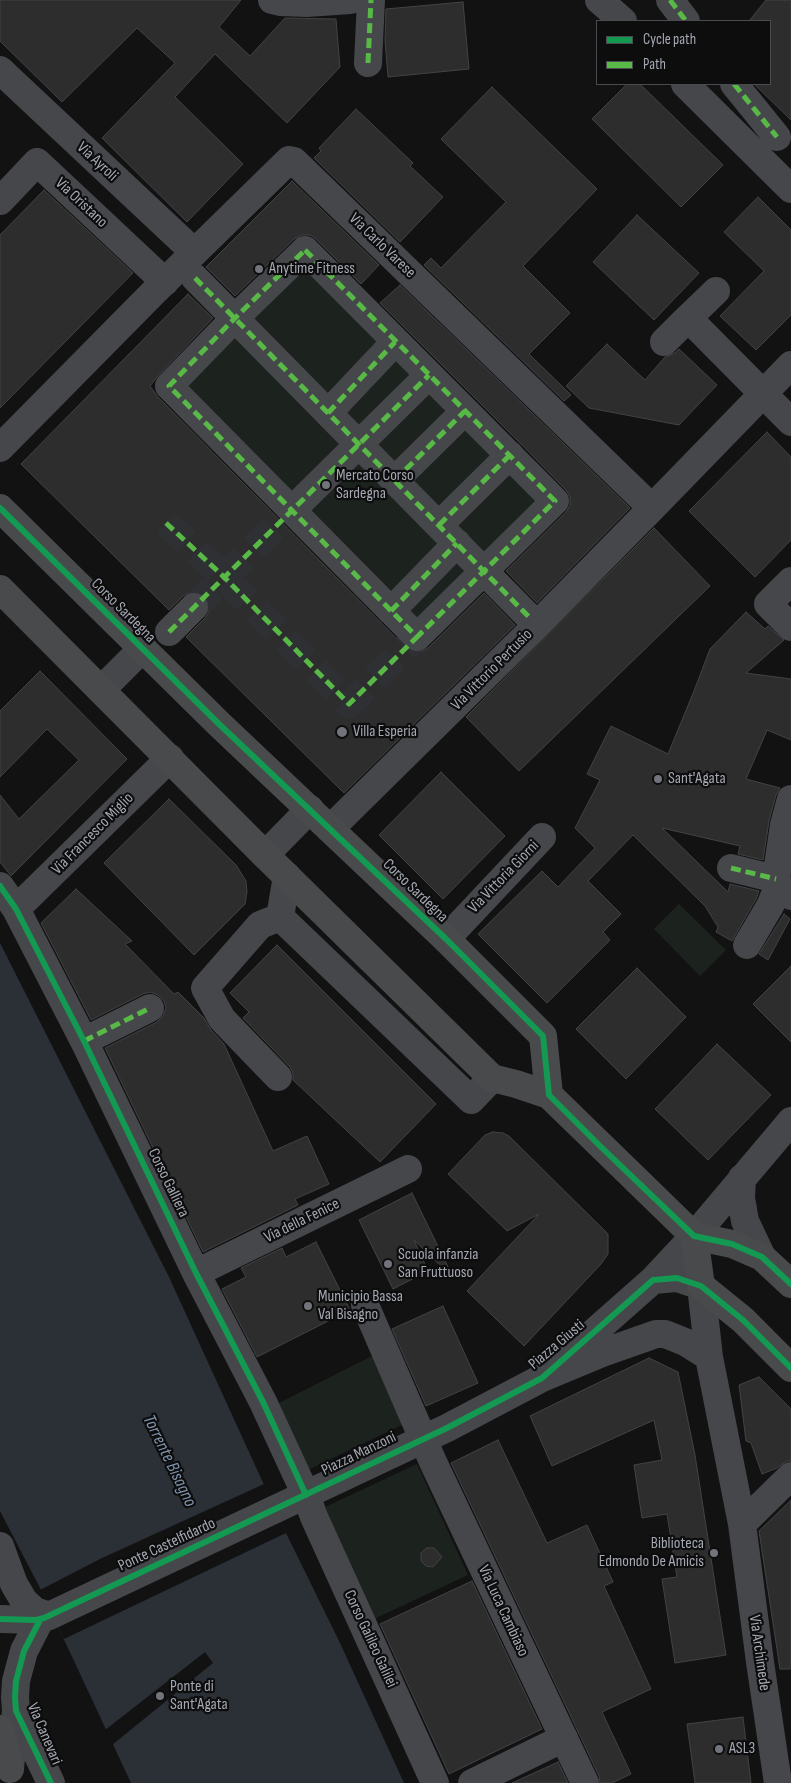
<!DOCTYPE html>
<style>
body{margin:0}
#map{position:relative;width:791px;height:1783px;overflow:hidden;background:#121213;font-family:"Sofia Sans Condensed",sans-serif}
canvas{display:block}
.legend{position:absolute;left:596px;top:20px;width:175px;height:65px;box-sizing:border-box;background:#0d0d0e;border:1px solid #494b50;margin:0;padding:6px 9px;list-style:none;font-size:15px;color:#a4a8b2}
.legend li{display:flex;align-items:center;gap:10px;height:25px}
.legend b{width:25px;border:1px solid #494b50}
</style>
<div id="map">
<canvas width="791" height="1783"></canvas>
<ul class="legend">
<li><b style="height:6px;background:#139951"></b>Cycle path</li>
<li><b style="height:6px;background:#58b947"></b>Path</li>
</ul>
</div>
<script>
const ctx = document.querySelector('canvas').getContext('2d');
ctx.lineJoin = 'round';
function paint(path, color) { ctx.fillStyle = color; ctx.fill(path, 'evenodd'); }
const toPath = rows => new Path2D(rows.map(r => 'M' + r).join(''));
function trace(path, color, width, dash) { ctx.strokeStyle = color; ctx.lineWidth = width; ctx.lineCap = dash ? 'butt' : 'round'; ctx.setLineDash(dash || []); ctx.stroke(path); }
function write(font, color, halo, rows, align = 'center') {
  ctx.font = font + ' "Sofia Sans Condensed",sans-serif'; ctx.lineWidth = 4.5; ctx.setLineDash([]); ctx.textBaseline = 'middle'; ctx.strokeStyle = halo; ctx.fillStyle = color; for (const [text, x, y, turn = 0] of rows) {
    ctx.save(); ctx.translate(x, y); ctx.rotate((+turn || 0) * Math.PI / 180); ctx.textAlign = isNaN(turn) ? turn : align; if (halo) ctx.strokeText(text, 0, 0); ctx.fillText(text, 0, 0); ctx.restore();
  }
}
const green = toPath([
 [307,267,546,502,418,627,178,386],
 [679,904,726,950,700,976,654,929],
 [376,1354,408,1422,308,1470,275,1405],
 [417,1464,468,1575,374,1619,323,1508]
]);
const water = toPath([
 [0,943,169,1277,286,1533,340,1643,404,1783,131,1783,39,1586,0,1511]
]);
const pier = toPath([
 [264,1484,286,1533,64,1639,40,1590,102,1558],
 [205,1652,213,1663,112,1745,105,1730]
]);
const building = toPath([
 [0,0,241,0,219,27,250,56,285,18,336,19,340,67,287,123,215,54,175,97,243,164,187,222,102,138,175,63,137,28,62,102,0,41,0,0],
 [766,0,791,0,791,120,754,84,770,84,770,21,749,21,766,0],
 [463,2,469,69,388,77,385,41,386,9,463,2],
 [627,84,640,84,723,165,681,207,592,119,627,84],
 [492,87,597,189,523,266,570,313,529,354,571,395,564,401,424,265,431,258,441,268,506,202,441,139,492,87],
 [356,109,413,163,410,166,443,197,400,242,314,158,321,151,319,148,356,109],
 [292,181,379,265,361,284,316,239,310,235,302,235,294,239,235,296,206,267,292,181],
 [44,190,133,273,0,408,0,235,44,190],
 [758,197,791,230,791,315,756,350,720,316,764,271,724,232,758,197],
 [637,215,699,273,654,320,593,262,637,215],
 [400,285,630,508,537,603,506,571,566,512,570,505,570,497,566,490,521,444,380,303,400,285],
 [188,294,213,318,158,376,150,386,158,397,406,648,413,652,421,652,428,648,484,593,515,625,344,793,186,637,205,618,209,612,209,603,205,596,198,592,190,592,183,596,169,610,21,464,188,294],
 [607,344,645,380,665,357,675,353,679,349,717,385,679,425,589,408,566,386,607,344],
 [767,432,791,457,791,540,755,577,689,511,767,432],
 [654,528,710,586,519,771,466,717,654,528],
 [746,612,765,629,768,626,784,640,746,673,791,679,791,740,767,730,746,779,780,788,776,795,769,821,763,860,738,854,740,846,662,828,728,892,730,884,759,891,756,899,732,941,716,932,718,927,705,906,633,835,588,881,621,914,603,932,610,940,547,1003,478,934,542,871,558,887,595,848,575,828,600,780,587,774,611,726,668,754,694,691,710,649,746,612],
 [40,671,127,759,11,876,0,862,0,795,19,819,79,760,47,729,0,777,0,711,40,671],
 [441,772,505,836,443,899,379,835,441,772],
 [169,799,236,865,246,881,247,892,245,904,194,955,104,863,169,799],
 [76,889,132,941,125,944,174,994,178,992,204,1018,211,1030,224,1044,273,1151,307,1136,329,1184,295,1199,298,1205,203,1252,105,1048,157,1022,163,1016,166,1008,164,1001,158,995,150,992,143,994,91,1020,41,923,76,889],
 [784,914,790,919,768,960,759,954,784,914],
 [277,945,436,1104,380,1162,293,1080,293,1073,290,1067,243,1018,249,1012,230,993,277,945],
 [791,966,791,1042,753,1004,791,966],
 [637,968,686,1017,626,1079,576,1029,637,968],
 [717,1044,771,1095,708,1160,655,1109,717,1044],
 [493,1132,503,1133,509,1136,608,1234,608,1254,601,1264,524,1346,467,1291,539,1214,507,1231,448,1174,485,1135,493,1132],
 [412,1193,451,1273,449,1274,414,1240,428,1271,393,1289,359,1220,412,1193],
 [316,1242,350,1310,257,1357,222,1289,246,1277,241,1268,282,1248,286,1257,316,1242],
 [443,1306,478,1383,426,1406,392,1329,443,1306],
 [649,1358,678,1372,695,1455,726,1655,675,1663,662,1579,677,1577,667,1514,642,1518,634,1465,662,1460,654,1420,552,1466,530,1416,649,1358],
 [759,1377,791,1409,791,1461,787,1461,777,1468,762,1474,751,1443,746,1441,739,1385,759,1377],
 [498,1440,547,1543,587,1525,613,1582,604,1586,651,1689,602,1712,631,1774,612,1783,600,1783,599,1776,451,1463,498,1440],
 [791,1500,791,1669,780,1669,759,1531,791,1500],
 [427,1548,434,1548,442,1557,433,1567,426,1566,421,1561,421,1553,427,1548],
 [472,1581,542,1729,449,1774,380,1624,472,1581],
 [743,1717,751,1783,695,1783,687,1724,743,1717],
 [558,1762,568,1783,512,1783,558,1762]
]);
const minorTunnel = toPath([
 [166,523,224,577,349,704,417,637],
 [194,607,292,510]
]);
const minor = toPath([
 [272,0,280,2,307,3,350,0],
 [599,0,623,21],
 [670,0,686,21],
 [368,63,371,0],
 [0,70,194,252],
 [685,84,791,189],
 [734,84,777,137],
 [0,201,37,162,165,282],
 [305,250,555,501,417,637,169,386,234,319,305,250],
 [195,278,529,617],
 [688,318,716,291],
 [664,342,688,318,791,422],
 [328,413,395,342],
 [0,448,154,292,289,160,294,161,652,508,791,365],
 [395,480,465,411],
 [292,510,429,375],
 [439,525,510,455],
 [791,581,768,604,791,627],
 [391,611,457,543],
 [169,632,194,607],
 [101,690,142,649],
 [791,799,784,825,776,879,779,885,791,896],
 [330,829,537,625,652,508],
 [265,855,310,809],
 [731,868,776,879],
 [0,886,16,909,84,1041,196,1273,263,1402,306,1495,314,1517,435,1783],
 [16,909,170,758],
 [280,917,471,1100,492,1078],
 [446,939,542,837],
 [747,945,770,906,779,885],
 [84,1041,150,1008],
 [278,1077,222,1019,205,988,260,925,280,917,287,876],
 [742,1178,741,1198,745,1221,762,1257],
 [196,1273,408,1169],
 [653,1280,677,1278,701,1286,709,1357,742,1524,760,1662,778,1783],
 [365,1305,433,1462,585,1783],
 [558,1364,653,1280,694,1236,791,1121],
 [742,1524,791,1476],
 [0,1546,14,1584,24,1601,35,1611,49,1616],
 [0,1619,36,1620,49,1616,447,1428,542,1378,602,1353,656,1334,665,1334,685,1342,709,1357],
 [17,1712,51,1783],
 [10,1768,16,1711,15,1697,16,1681,24,1651,40,1620],
 [472,1783,564,1738]
]);
const major = toPath([
 [0,508,219,724,446,939,543,1036,549,1095],
 [0,589,265,855,492,1078,516,1084,549,1095,694,1236,732,1244,762,1257,791,1284],
 [694,1236,701,1286,743,1320,791,1368],
 [0,1729,10,1769]
]);
const quiet = toPath([
 [670,0,686,21],
 [368,63,371,0],
 [734,84,777,137],
 [305,250,555,501,417,637,169,386,234,319,305,250],
 [195,278,529,617],
 [328,413,395,342],
 [395,480,465,411],
 [166,523,224,577,349,704,417,637],
 [439,525,510,455],
 [391,611,457,543],
 [169,632,429,375],
 [731,868,776,879],
 [84,1041,150,1008]
]);
const cycleway = toPath([
 [0,508,219,724,446,939,543,1036,549,1095,600,1146,694,1236,732,1244,762,1257,791,1284],
 [0,886,16,909,84,1041,196,1273,263,1402,306,1495],
 [0,1619,36,1620,44,1618,447,1428,542,1378,653,1280,677,1278,701,1286,743,1320,791,1368],
 [40,1620,24,1651,16,1681,15,1697,16,1711,51,1783]
]);
const markers = [
 [259,269,5,"#71747a"],
 [326,485,5,"#71747a"],
 [342,732,6,"#71747a"],
 [658,779,5,"#71747a"],
 [388,1264,5,"#71747a"],
 [308,1306,5,"#71747a"],
 [714,1553,5,"#71747a"],
 [160,1696,5,"#71747a"],
 [719,1749,5,"#71747a"]
];
const streetNames = [
 ["Via Ayroli",97,162,43],
 ["Via Oristano",81,203,43],
 ["Via Carlo Varese",382,246,44],
 ["Corso Sardegna",123,611,45],
 ["Via Vittorio Pertusio",492,670,-45],
 ["Via Francesco Miglio",93,834,-45],
 ["Via Vittoria Giorni",504,877,-46],
 ["Corso Sardegna",415,891,44],
 ["Corso Galliera",168,1183,64],
 ["Via della Fenice",302,1221,-26],
 ["Piazza Giusti",557,1345,-40],
 ["Piazza Manzoni",359,1454,-26],
 ["Ponte Castelfidardo",167,1545,-25],
 ["Via Luca Cambiaso",503,1611,65],
 ["Corso Galileo Galilei",370,1639,65],
 ["Via Archimede",759,1653,82],
 ["Via Canevari",44,1734,67]
];
const poiNames = [
 ["Anytime Fitness",269,269],
 ["Mercato Corso",336,476],
 ["Sardegna",336,494],
 ["Villa Esperia",353,732],
 ["Sant'Agata",668,779],
 ["Scuola infanzia",398,1255],
 ["San Fruttuoso",398,1273],
 ["Municipio Bassa",318,1297],
 ["Val Bisagno",318,1315],
 ["Biblioteca",704,1544,"right"],
 ["Edmondo De Amicis",704,1562,"right"],
 ["Ponte di",170,1687],
 ["Sant'Agata",170,1705],
 ["ASL3",729,1749]
];
const waterNames = [
 ["Torrente Bisagno",169,1461,64]
];
paint(green, '#1c221d');
paint(water, '#2a3036');
paint(pier, '#121213');
paint(building, '#2d2d2e');
trace(building, '#424346', 1);
trace(minorTunnel, '#2f3033', 28, [28, 14]);
trace(minor, '#46474b', 28);
trace(major, '#494a4c', 28);
trace(quiet, '#58b947', 5, [10, 5]);
trace(cycleway, '#139951', 6);
for (const [x, y, r, color] of markers) { const dot = new Path2D(); dot.arc(x, y, r, 0, 2 * Math.PI); ctx.fillStyle = color; ctx.fill(dot); trace(dot, '#0d0d0e', 2); }
write('16px', '#a4a8b2', '#0d0d0e', streetNames);
write('16px', '#a4a8b2', '#0d0d0e', poiNames, 'left');
write('italic 18px', '#7e93ab', '#0d0d0e', waterNames);
</script>
